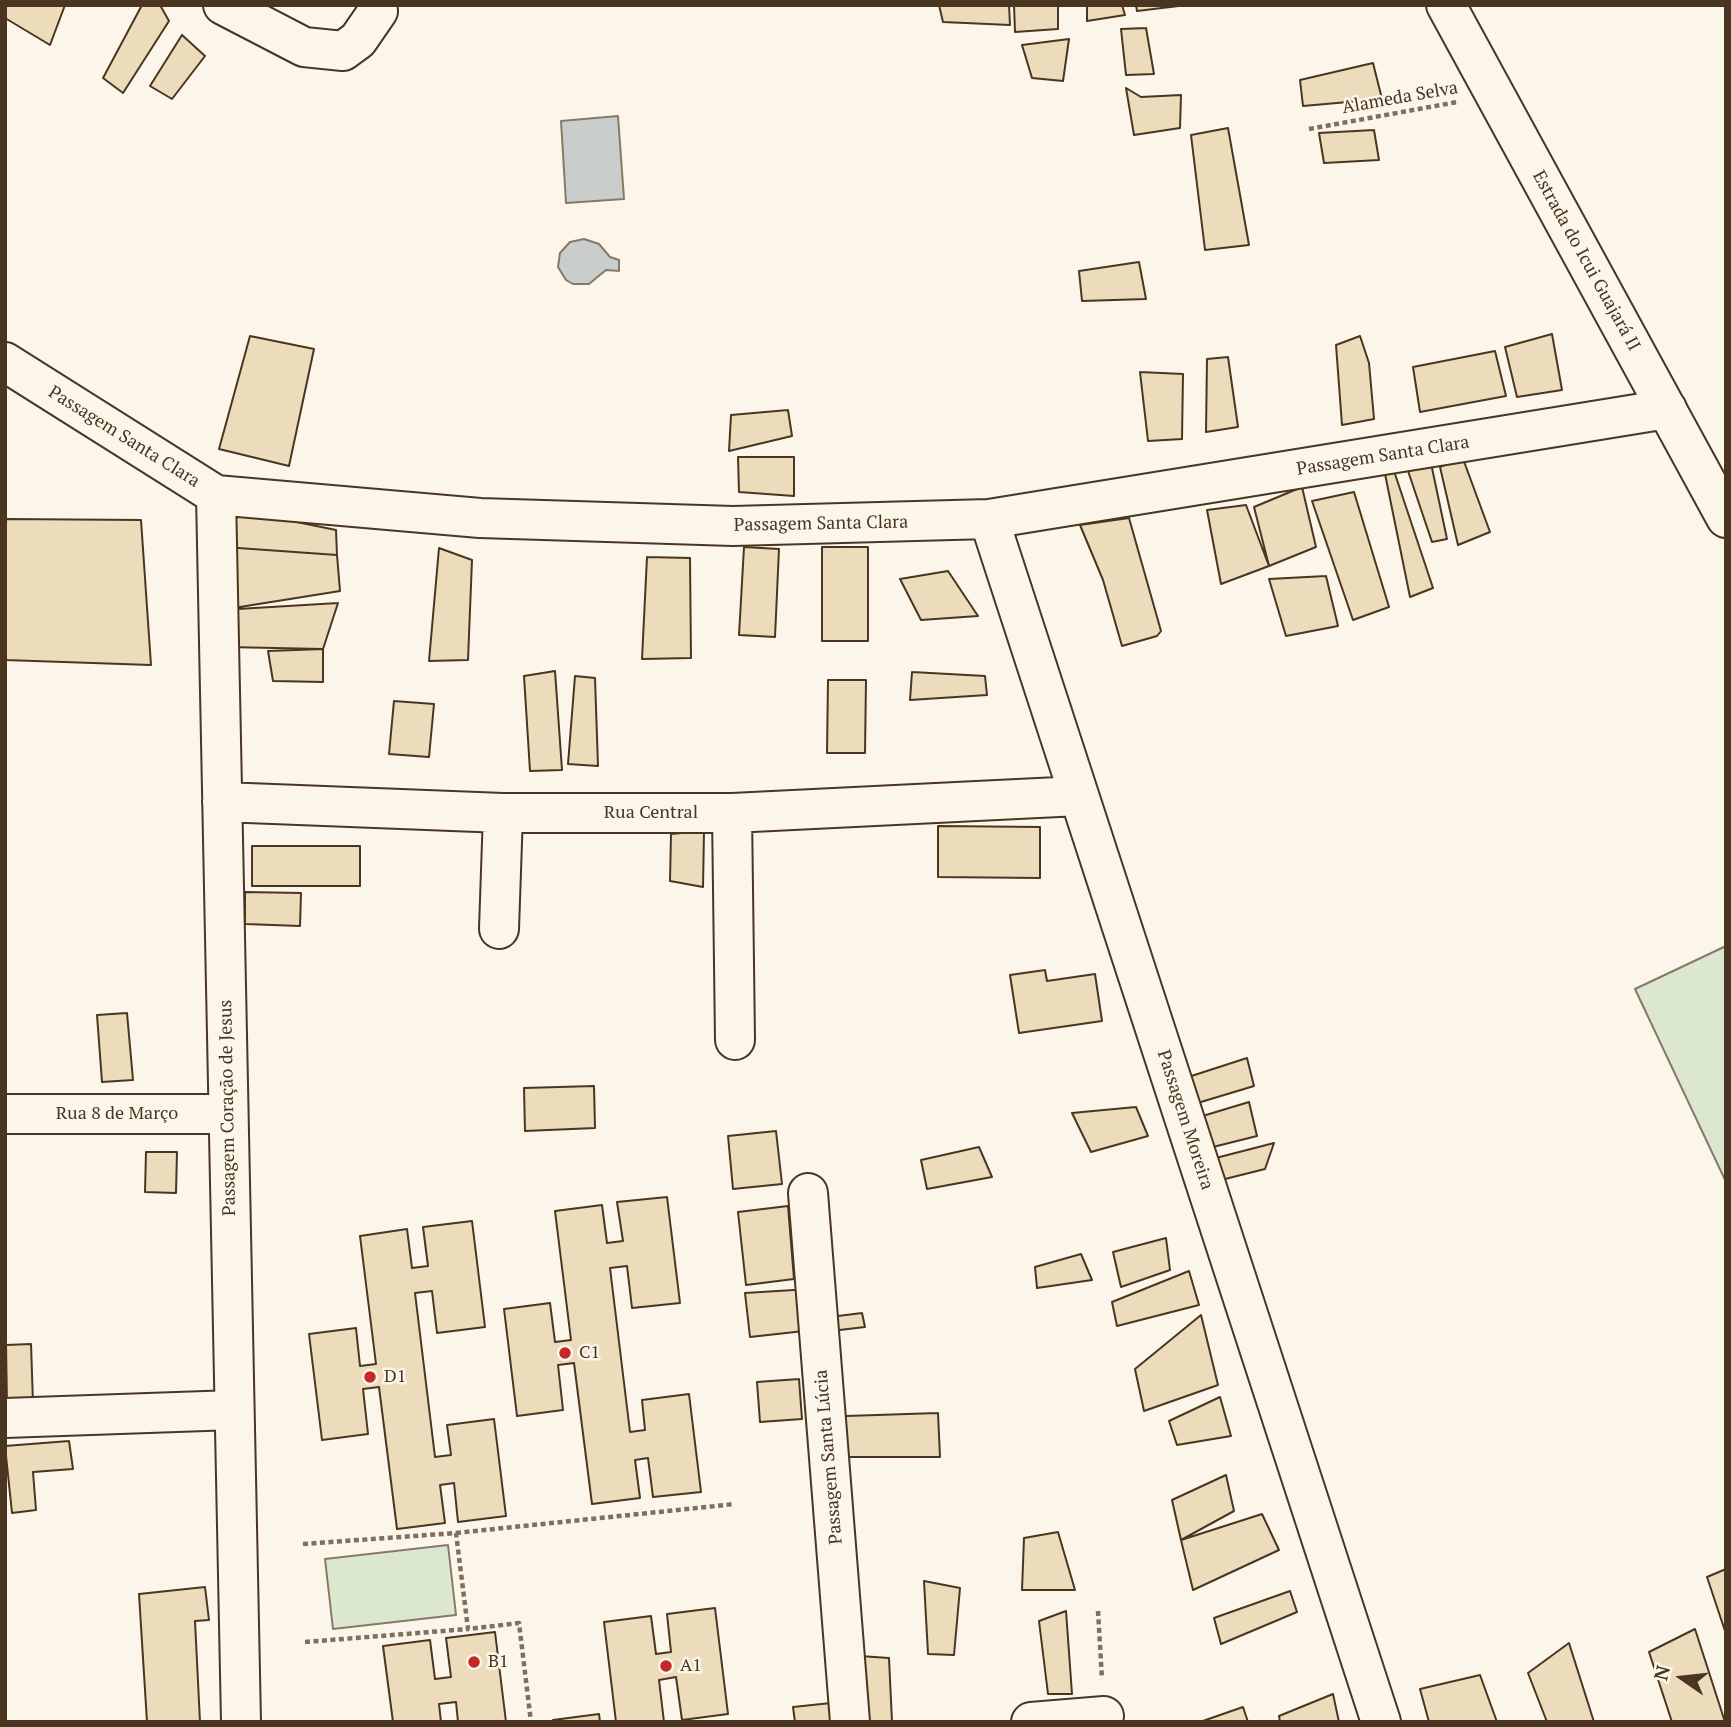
<!DOCTYPE html>
<meta charset="utf-8">
<style>
body{margin:0}
#map{position:relative;width:1731px;height:1727px;overflow:hidden;background:#fbf6e9;font-family:"PT Serif",serif}
canvas{display:block}
.frame{position:absolute;inset:0;border:7px solid #4a3520;pointer-events:none}
.north{position:absolute;left:1647px;top:1643px;width:70px;height:70px;-webkit-text-stroke:5px #fbf6e9;paint-order:stroke;rotate:284deg;font-size:19px;font-weight:700;line-height:28px;text-align:center;color:#4a3520}
.north::after{content:'';display:block;margin:auto;width:24px;height:32px;background:#4a3520;clip-path:polygon(50% 0,100% 100%,50% 72%,0 100%)}
</style>
<div id="map">
<canvas width="1731" height="1727"></canvas>
<div class="frame"></div>
<div class="north">N</div>
</div>
<script>
const ctx = document.querySelector('canvas').getContext('2d');
ctx.lineJoin = 'round';
function paint(path, color) { ctx.fillStyle = color; ctx.fill(path, 'evenodd'); }
const toPath = rows => new Path2D(rows.map(r => 'M' + r).join(''));
function trace(path, color, width, dash) { ctx.strokeStyle = color; ctx.lineWidth = width; ctx.lineCap = dash ? 'butt' : 'round'; ctx.setLineDash(dash || []); ctx.stroke(path); }
function write(font, color, halo, rows, align = 'center') {
  ctx.font = font + ' "PT Serif",serif'; ctx.lineWidth = 5; ctx.setLineDash([]); ctx.textBaseline = 'middle'; ctx.strokeStyle = halo; ctx.fillStyle = color; for (const [text, x, y, turn = 0] of rows) {
    ctx.save(); ctx.translate(x, y); ctx.rotate((+turn || 0) * Math.PI / 180); ctx.textAlign = isNaN(turn) ? turn : align; if (halo) ctx.strokeText(text, 0, 0); ctx.fillText(text, 0, 0); ctx.restore();
  }
}
const green = toPath([
 [1726,946,1726,1182,1635,989,1726,946],
 [448,1545,456,1615,333,1629,325,1559,448,1545]
]);
const water = toPath([
 [618,116,624,199,566,203,561,121,618,116],
 [584,239,599,244,610,257,619,260,619,271,606,270,589,284,573,284,566,280,558,267,560,253,570,242,584,239]
]);
const building = toPath([
 [5,5,65,5,50,45,5,18,5,5],
 [142,5,160,5,169,21,123,93,103,78,142,5],
 [939,5,1009,5,1010,25,943,22,939,5],
 [1014,5,1058,5,1058,29,1015,32,1014,5],
 [1087,5,1122,5,1125,15,1087,21,1087,5],
 [1136,5,1187,5,1137,11,1136,5],
 [1146,28,1154,74,1126,75,1121,29,1146,28],
 [182,35,205,56,172,99,150,86,182,35],
 [1069,39,1063,81,1032,78,1022,45,1069,39],
 [1373,63,1382,99,1303,106,1300,80,1373,63],
 [1126,88,1141,97,1181,95,1180,128,1134,135,1126,88],
 [1228,128,1249,245,1205,250,1191,135,1228,128],
 [1374,130,1379,160,1324,163,1319,133,1374,130],
 [1139,262,1146,299,1082,301,1079,271,1139,262],
 [1552,334,1562,390,1517,397,1505,347,1552,334],
 [250,336,314,349,289,466,219,449,250,336],
 [1360,336,1369,363,1374,419,1342,425,1336,345,1360,336],
 [1495,351,1506,396,1420,412,1413,367,1495,351],
 [1228,357,1238,427,1206,432,1207,359,1228,357],
 [1140,372,1183,374,1182,439,1148,441,1140,372],
 [788,410,792,436,729,451,731,415,788,410],
 [1428,449,1447,539,1432,542,1405,462,1428,449],
 [1462,456,1490,532,1458,545,1440,467,1462,456],
 [738,457,794,457,794,496,739,492,738,457],
 [1393,468,1433,588,1410,597,1384,469,1393,468],
 [1302,487,1316,547,1269,566,1254,507,1302,487],
 [1354,492,1389,607,1353,620,1312,501,1354,492],
 [1246,505,1269,566,1221,584,1207,510,1246,505],
 [228,508,336,530,337,555,224,547,228,508],
 [1129,518,1161,631,1157,636,1122,646,1103,580,1080,525,1129,518],
 [5,519,141,520,151,665,5,660,5,519],
 [224,547,337,555,340,591,221,610,224,547],
 [744,547,779,549,775,637,739,635,744,547],
 [822,547,868,547,868,641,822,641,822,547],
 [439,548,472,560,468,660,429,661,439,548],
 [647,557,690,558,691,658,642,659,647,557],
 [948,571,978,616,921,620,900,579,948,571],
 [1326,576,1338,626,1286,636,1269,579,1326,576],
 [338,603,323,649,226,647,221,610,338,603],
 [323,649,323,682,273,681,268,651,323,649],
 [555,671,562,770,530,771,524,676,555,671],
 [912,672,985,676,987,695,910,700,912,672],
 [575,676,595,678,598,766,568,764,575,676],
 [828,680,866,680,865,753,827,753,828,680],
 [394,701,434,704,429,757,389,754,394,701],
 [938,826,1040,827,1040,878,938,877,938,826],
 [704,831,703,887,670,881,671,834,704,831],
 [252,846,360,846,360,886,252,886,252,846],
 [245,892,301,893,300,926,245,924,245,892],
 [1045,970,1047,981,1095,974,1102,1021,1019,1033,1010,975,1045,970],
 [127,1013,133,1080,102,1082,97,1015,127,1013],
 [1247,1058,1254,1086,1181,1108,1179,1080,1247,1058],
 [594,1086,595,1128,525,1131,524,1088,594,1086],
 [1249,1102,1257,1136,1209,1148,1196,1118,1249,1102],
 [1136,1107,1148,1136,1091,1152,1072,1113,1136,1107],
 [776,1131,782,1184,733,1189,728,1136,776,1131],
 [1274,1143,1265,1169,1217,1181,1212,1159,1274,1143],
 [979,1147,992,1177,927,1189,921,1160,979,1147],
 [146,1152,177,1152,176,1193,145,1192,146,1152],
 [667,1197,680,1303,632,1308,627,1266,610,1268,630,1432,645,1430,642,1400,689,1394,701,1492,653,1497,648,1458,635,1460,640,1498,592,1504,574,1363,558,1365,563,1410,517,1416,504,1309,550,1303,555,1342,571,1340,555,1211,602,1205,607,1243,623,1241,617,1202,667,1197],
 [788,1206,794,1279,746,1285,738,1212,788,1206],
 [472,1221,485,1327,437,1333,432,1291,415,1293,435,1457,451,1455,447,1425,494,1419,506,1516,458,1522,454,1483,440,1485,445,1523,397,1529,379,1387,363,1389,368,1434,322,1440,309,1334,356,1328,360,1366,376,1364,360,1236,407,1229,412,1268,428,1266,423,1227,472,1221],
 [1166,1238,1170,1270,1121,1287,1113,1252,1166,1238],
 [1081,1254,1092,1280,1037,1288,1035,1267,1081,1254],
 [1189,1271,1199,1305,1117,1326,1112,1302,1189,1271],
 [810,1289,813,1330,750,1337,745,1293,810,1289],
 [862,1313,865,1327,831,1331,830,1317,862,1313],
 [1201,1315,1218,1385,1144,1411,1135,1369,1201,1315],
 [31,1344,33,1403,7,1404,6,1345,31,1344],
 [799,1379,802,1419,760,1422,757,1382,799,1379],
 [1220,1397,1231,1436,1177,1445,1169,1421,1220,1397],
 [938,1413,940,1457,845,1457,846,1416,938,1413],
 [69,1441,73,1469,33,1472,36,1510,12,1513,5,1446,69,1441],
 [1226,1475,1234,1511,1181,1540,1172,1500,1226,1475],
 [1262,1514,1279,1550,1193,1590,1181,1540,1262,1514],
 [1058,1532,1075,1590,1022,1590,1024,1538,1058,1532],
 [1726,1569,1726,1634,1707,1577,1726,1569],
 [924,1581,960,1588,954,1655,928,1654,924,1581],
 [205,1587,209,1620,195,1621,200,1722,147,1722,139,1594,205,1587],
 [1290,1591,1297,1612,1221,1644,1214,1618,1290,1591],
 [715,1608,728,1714,682,1720,676,1677,659,1680,664,1722,616,1722,604,1622,651,1616,656,1654,671,1652,667,1614,715,1608],
 [1066,1611,1072,1694,1048,1694,1039,1621,1066,1611],
 [1695,1629,1725,1722,1672,1722,1649,1652,1695,1629],
 [495,1632,506,1722,458,1722,456,1702,439,1704,441,1722,393,1722,383,1646,430,1640,435,1679,451,1677,446,1638,495,1632],
 [1569,1643,1594,1722,1547,1722,1528,1673,1569,1643],
 [860,1656,889,1658,892,1722,859,1722,860,1656],
 [1480,1675,1497,1722,1429,1722,1420,1689,1480,1675],
 [1333,1694,1339,1722,1280,1722,1279,1716,1333,1694],
 [831,1703,833,1722,795,1722,793,1707,831,1703],
 [1243,1707,1248,1722,1200,1722,1243,1707],
 [599,1714,600,1722,553,1722,553,1720,599,1714]
]);
const path = toPath([
 [1309,129,1457,102],
 [456,1533,735,1504],
 [303,1544,456,1533,468,1629,519,1623,531,1722],
 [1098,1611,1102,1679],
 [305,1642,468,1629]
]);
const minor = toPath([
 [223,5,304,47,343,51,358,40,378,11,377,5],
 [5,362,216,495,480,518,733,526,989,519,1667,409],
 [216,495,241,1722],
 [989,519,1381,1722],
 [222,802,503,813,732,813,1079,796],
 [732,813,735,1040],
 [499,929,503,813],
 [5,1114,228,1114],
 [808,1193,850,1722],
 [5,1418,234,1410],
 [1031,1722,1104,1716]
]);
const major = toPath([
 [1446,5,1726,518]
]);
const markers = [
 [565,1353,7,"#c62828"],
 [370,1377,7,"#c62828"],
 [474,1662,7,"#c62828"],
 [666,1666,7,"#c62828"]
];
const streetNames = [
 ["Alameda Selva",1400,98,-10],
 ["Estrada do Icui Guajará II",1586,261,61],
 ["Passagem Santa Clara",124,437,32],
 ["Passagem Santa Clara",1383,456,-9],
 ["Passagem Santa Clara",821,524,-1],
 ["Rua Central",651,813],
 ["Passagem Coração de Jesus",228,1108,-91],
 ["Rua 8 de Março",117,1114],
 ["Passagem Moreira",1185,1120,72],
 ["Passagem Santa Lúcia",829,1457,-95]
];
const poiNames = [
 ["C1",579,1353],
 ["D1",384,1377],
 ["B1",488,1662],
 ["A1",680,1666]
];
paint(green, '#dce7d0');
trace(green, '#887966', 2);
paint(water, '#c9cecd');
trace(water, '#887966', 2);
paint(building, '#ecdcbc');
trace(building, '#4a3520', 2);
trace(minor, '#4a3520', 42);
trace(major, '#4a3520', 42);
trace(path, '#7f6f5c', 4.5, [5, 3.5]);
trace(minor, '#fbf6e9', 38);
trace(major, '#fbf6e9', 38);
for (const [x, y, r, color] of markers) { const dot = new Path2D(); dot.arc(x, y, r, 0, 2 * Math.PI); ctx.fillStyle = color; ctx.fill(dot); trace(dot, '#fbf6e9', 2.5); }
write('18px', '#4a3520', '#fbf6e9', streetNames);
write('18px', '#4a3520', '#fbf6e9', poiNames, 'left');
</script>
